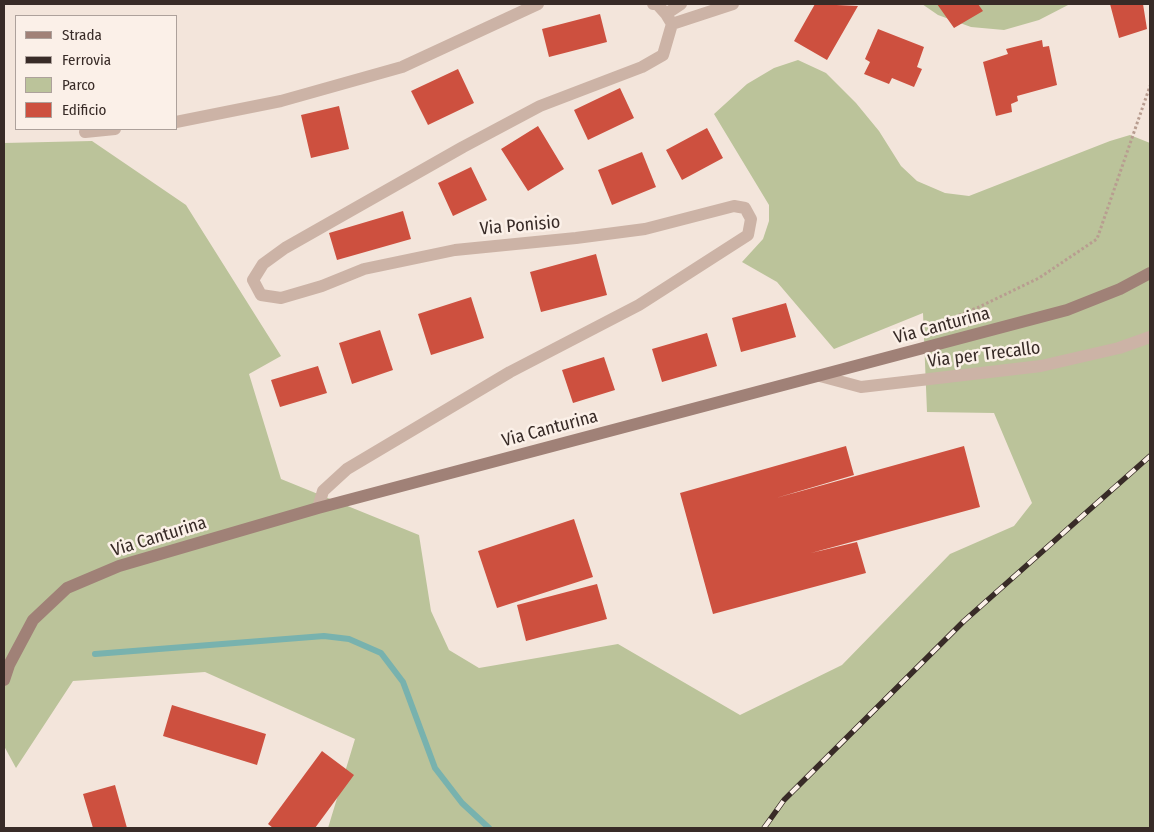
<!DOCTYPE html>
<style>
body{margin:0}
#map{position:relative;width:1154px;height:832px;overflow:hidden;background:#f3e5db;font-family:"Fira Sans Condensed",sans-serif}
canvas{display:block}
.frame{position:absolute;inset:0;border:5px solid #382b27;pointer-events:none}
.legend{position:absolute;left:15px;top:15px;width:162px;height:115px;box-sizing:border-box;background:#fbf0e8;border:1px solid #ada19b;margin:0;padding:6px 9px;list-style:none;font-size:15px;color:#382b27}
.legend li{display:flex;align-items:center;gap:10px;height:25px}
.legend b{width:25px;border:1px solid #ada19b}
</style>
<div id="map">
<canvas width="1154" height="832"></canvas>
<div class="frame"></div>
<ul class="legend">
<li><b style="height:6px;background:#a08177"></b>Strada</li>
<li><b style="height:6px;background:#382b27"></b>Ferrovia</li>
<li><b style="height:14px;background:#bbc39a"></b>Parco</li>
<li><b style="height:14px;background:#cd503f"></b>Edificio</li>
</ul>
</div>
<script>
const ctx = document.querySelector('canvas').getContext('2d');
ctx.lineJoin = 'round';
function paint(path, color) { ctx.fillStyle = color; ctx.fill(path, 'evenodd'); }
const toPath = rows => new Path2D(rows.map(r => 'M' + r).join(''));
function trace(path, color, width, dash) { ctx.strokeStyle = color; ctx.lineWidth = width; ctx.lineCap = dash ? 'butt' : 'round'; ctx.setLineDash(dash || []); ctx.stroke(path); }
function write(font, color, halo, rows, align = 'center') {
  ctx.font = font + ' "Fira Sans Condensed",sans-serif'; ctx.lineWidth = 5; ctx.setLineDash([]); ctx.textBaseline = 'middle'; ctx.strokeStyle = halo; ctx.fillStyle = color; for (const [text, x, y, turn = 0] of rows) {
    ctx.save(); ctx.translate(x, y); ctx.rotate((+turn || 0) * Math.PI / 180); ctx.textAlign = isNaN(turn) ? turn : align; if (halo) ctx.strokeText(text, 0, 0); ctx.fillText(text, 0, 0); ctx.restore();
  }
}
const green = toPath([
 [922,4,1070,4,1039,20,1004,30,971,27,938,15],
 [798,60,826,73,856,103,879,131,901,166,917,181,945,193,969,196,1110,141,1130,135,1150,143,1150,828,328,828,355,739,205,672,73,681,16,768,4,746,4,143,92,141,186,205,281,356,249,374,281,479,419,535,431,611,449,650,479,668,618,644,740,715,842,665,950,554,1014,526,1032,503,994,413,927,412,923,313,834,349,777,282,742,262,763,239,769,221,769,205,714,114,747,84,774,68]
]);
const stream = toPath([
 [95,654,324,636,349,639,381,653,403,682,435,768,462,803,489,828]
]);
const building = toPath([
 [815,4,858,6,827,60,794,41],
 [937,4,978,4,983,11,954,28],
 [1110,4,1143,4,1147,29,1119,38],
 [600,14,607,42,549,57,542,29],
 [878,29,924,47,917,67,922,69,914,87,892,78,889,84,864,74,870,62,865,59],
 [1042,40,1043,47,1049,46,1057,85,1017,96,1018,101,1011,104,1012,112,996,116,983,62,1008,54,1006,49],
 [458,69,474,103,428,125,411,91],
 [620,88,634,118,588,140,574,110],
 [339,106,349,149,311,158,301,115],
 [538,126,564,169,528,191,501,149],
 [707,128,723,158,682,180,666,150],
 [642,152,656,187,612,205,598,170],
 [471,167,487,200,453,216,438,183],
 [403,211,411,239,337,260,329,233],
 [596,254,607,295,541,312,530,272],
 [471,297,484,338,431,355,418,314],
 [786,303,796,337,741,352,732,318],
 [380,330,393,370,352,384,339,343],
 [707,333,717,366,662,382,652,349],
 [604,357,615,390,573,403,562,370],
 [318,366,327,393,280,407,271,380],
 [846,446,854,475,776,498,964,446,980,507,811,553,857,542,866,573,713,614,680,493],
 [574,519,593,577,497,608,478,551],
 [597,584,607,619,526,641,517,605],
 [172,705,266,734,257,765,163,736],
 [322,751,354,775,315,828,273,828,268,824],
 [115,785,127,828,93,828,83,794]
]);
const path = toPath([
 [931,327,979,307,1039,278,1097,239,1150,86]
]);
const street = toPath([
 [666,14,681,4],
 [672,24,733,4],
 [176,122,281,101,402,67,538,4],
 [85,132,115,129],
 [820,376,861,387,1041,366,1119,348,1150,337],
 [318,508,323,491,347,469,510,372,639,305,748,235,751,219,745,208,734,206,645,229,576,238,455,250,364,269,322,286,281,298,261,295,253,280,263,264,285,248,463,147,540,106,642,67,663,55,672,24,666,14,657,4,653,4]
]);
const secondary = toPath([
 [4,680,9,665,33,620,67,588,119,566,318,508,1067,310,1120,289,1150,273]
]);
const rail = toPath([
 [764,828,784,800,964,621,1150,456]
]);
const streetNames = [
 ["Via Ponisio",520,226,-5],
 ["Via Canturina",942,326,-15],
 ["Via per Trecallo",984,355,-7],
 ["Via Canturina",550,429,-15],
 ["Via Canturina",159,537,-17]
];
paint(green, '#bbc39a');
trace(stream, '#78b2ae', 6);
paint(building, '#cd503f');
trace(path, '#b89d90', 3, [2.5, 2.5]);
trace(street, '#ccb3a6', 12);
trace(secondary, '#a08177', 12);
trace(rail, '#382b27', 5.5);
trace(rail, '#fbf0e8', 4, [11]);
write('18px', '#382b27', '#fbf0e8', streetNames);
</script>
